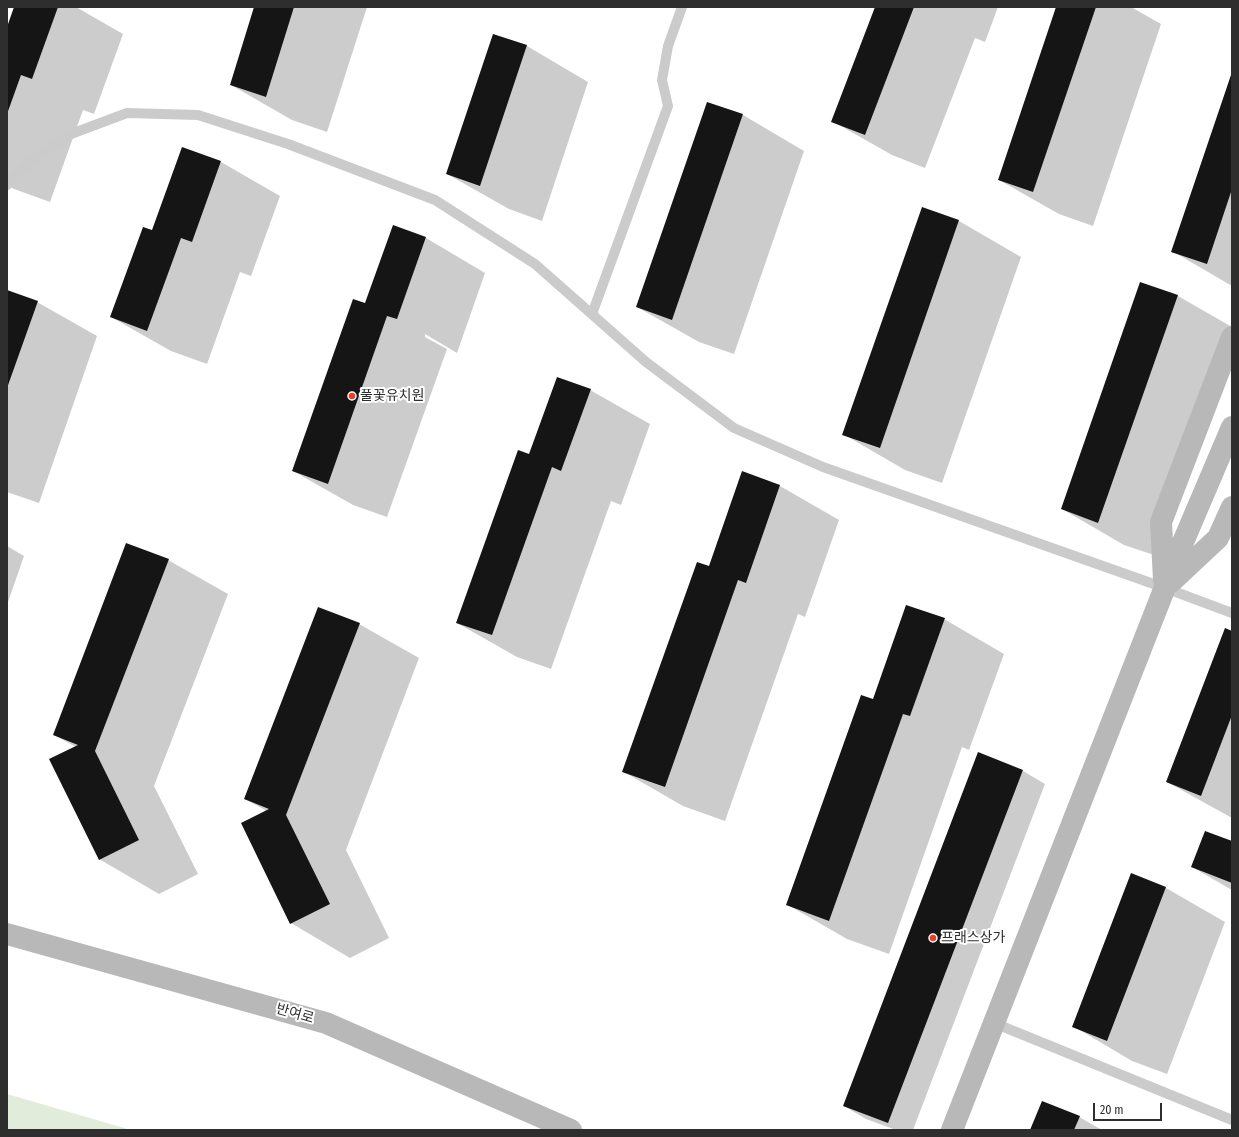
<!DOCTYPE html>
<meta charset="utf-8">
<style>
body{margin:0}
#map{position:relative;width:1239px;height:1137px;overflow:hidden;background:#fff;font-family:"Fira Sans Condensed",sans-serif}
canvas{display:block}
.frame{position:absolute;inset:0;border:8px solid #2e2e2e;pointer-events:none}
.scale{position:absolute;left:1093px;top:1103px;width:69px;height:18px;box-sizing:border-box;border:2px solid #2e2e2e;border-top:0;padding-left:5px;font-size:12px;line-height:14px;white-space:nowrap;color:#2e2e2e;-webkit-text-stroke:3px #fff;paint-order:stroke}
</style>
<div id="map">
<canvas width="1239" height="1137"></canvas>
<div class="frame"></div>
<div class="scale">20 m</div>
</div>
<script>
const ctx = document.querySelector('canvas').getContext('2d');
ctx.lineJoin = 'round';
function paint(path, color) { ctx.fillStyle = color; ctx.fill(path, 'evenodd'); }
const toPath = rows => new Path2D(rows.map(r => 'M' + r).join(''));
function trace(path, color, width, dash) { ctx.strokeStyle = color; ctx.lineWidth = width; ctx.lineCap = dash ? 'butt' : 'round'; ctx.setLineDash(dash || []); ctx.stroke(path); }
function write(font, color, halo, rows, align = 'center') {
  ctx.font = font + ' "Fira Sans Condensed","Noto Sans KR",sans-serif'; ctx.lineWidth = 4; ctx.setLineDash([]); ctx.textBaseline = 'middle'; ctx.strokeStyle = halo; ctx.fillStyle = color; for (const [text, x, y, turn = 0] of rows) {
    ctx.save(); ctx.translate(x, y); ctx.rotate((+turn || 0) * Math.PI / 180); ctx.textAlign = isNaN(turn) ? turn : align; if (halo) ctx.strokeText(text, 0, 0); ctx.fillText(text, 0, 0); ctx.restore();
  }
}
const green = toPath([
 [7,1094,131,1130,7,1130]
]);
const shadow = toPath([
 [15,7,76,7,123,34,94,114,83,110,50,202,14,189,7,185,7,30],
 [255,7,367,7,327,132,292,120,231,85],
 [876,7,998,7,985,42,975,38,925,168,892,155,832,121],
 [1057,7,1131,7,1161,24,1093,226,1059,214,999,180],
 [493,35,527,46,588,82,542,221,509,209,447,174],
 [1232,74,1232,286,1172,251],
 [708,103,743,115,804,151,734,354,699,342,637,307],
 [221,162,280,196,251,276,240,272,207,364,171,351,111,317,153,232],
 [923,208,959,221,1021,257,942,483,905,470,843,434],
 [393,227,426,238,485,273,457,353,425,334,425,337,447,349,387,517,353,505,293,471,366,304],
 [1141,283,1178,296,1232,327,1160,557,1124,545,1062,509],
 [7,291,37,302,97,336,39,503,7,492],
 [590,390,650,424,621,505,611,501,551,669,517,657,457,623,530,456],
 [743,473,780,486,839,520,805,617,798,614,725,821,683,806,624,772,709,567],
 [7,546,24,556,7,605],
 [168,560,228,594,154,786,198,874,159,894,99,859,76,747,54,735],
 [944,619,1004,654,969,750,962,747,889,954,847,939,788,905,873,701],
 [359,624,419,658,346,850,389,938,350,958,291,923,267,811,245,799],
 [1232,632,1232,818,1167,782],
 [1023,771,1045,784,913,1130,896,1130,866,1119,844,1106],
 [1232,842,1232,890,1192,867],
 [1132,874,1166,888,1225,922,1167,1074,1132,1061,1073,1026],
 [1079,1117,1102,1130,1031,1130]
]);
const building = toPath([
 [14,7,58,7,32,79,21,75,7,114,7,27],
 [254,7,294,7,266,97,230,85],
 [875,7,914,7,865,135,831,122],
 [1056,7,1096,7,1033,192,998,180],
 [493,34,527,45,480,186,446,174],
 [1232,72,1232,189,1207,264,1171,252],
 [707,102,743,114,672,320,636,307],
 [182,147,221,161,192,242,181,238,147,331,110,317,143,227,152,230],
 [922,207,959,220,880,448,842,435],
 [393,225,426,237,397,319,387,316,328,484,292,471,353,299,365,303],
 [1140,282,1178,295,1098,523,1061,509],
 [7,290,38,301,7,388],
 [557,377,591,389,561,471,552,467,492,635,456,623,518,450,529,454],
 [742,471,780,485,746,583,738,580,665,787,622,772,697,562,709,566],
 [126,543,169,559,95,751,139,840,99,860,49,759,78,745,53,735],
 [906,605,945,618,910,716,903,714,829,921,786,905,861,695,873,699],
 [318,607,360,623,286,815,330,904,290,924,241,823,269,809,244,799],
 [1225,628,1232,631,1232,715,1201,796,1166,782],
 [978,752,1023,770,888,1123,843,1106],
 [1205,831,1232,841,1232,883,1191,867],
 [1131,873,1166,887,1107,1041,1072,1027],
 [1042,1101,1080,1116,1074,1130,1030,1130]
]);
const service = toPath([
 [7,185,25,166,71,134,127,113,198,115,288,144,435,200,535,264,646,362,734,428,823,467,1165,588,1232,613],
 [592,314,668,106,662,80,668,46,682,7],
 [994,1023,1232,1120]
]);
const secondary = toPath([
 [1164,580,1161,522,1232,337],
 [1170,583,1218,538,1232,507],
 [7,934,326,1023,571,1130],
 [952,1130,1178,554,1232,427]
]);
const markers = [
 [352,396,4,"#ed3d29"],
 [933,938,4,"#ed3d29"]
];
const poiNames = [
 ["풀꽃유치원",360,396],
 ["프래스상가",941,938]
];
const streetNames = [
 ["반여로",295,1014,16]
];
paint(green, '#e2ecdb');
paint(shadow, '#0003');
paint(building, '#151515');
trace(service, '#cbcbcb', 10);
trace(secondary, '#b8b8b8', 22);
for (const [x, y, r, color] of markers) { const dot = new Path2D(); dot.arc(x, y, r, 0, 2 * Math.PI); ctx.fillStyle = color; ctx.fill(dot); trace(dot, '#fff', 1.5); }
write('14px', '#2e2e2e', '#fff', poiNames, 'left');
write('14px', '#2e2e2e', '#fff', streetNames);
</script>
